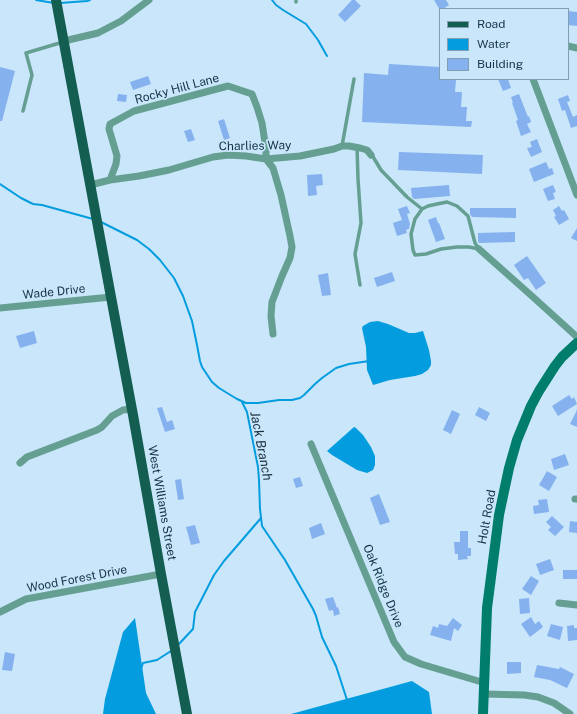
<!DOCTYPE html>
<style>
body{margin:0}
#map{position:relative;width:577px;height:714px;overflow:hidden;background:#c9e6fa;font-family:"Public Sans",sans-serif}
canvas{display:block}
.legend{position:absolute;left:439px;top:8px;width:130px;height:72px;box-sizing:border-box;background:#c9e6fa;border:1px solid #809fb2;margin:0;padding:5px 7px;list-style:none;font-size:12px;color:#133447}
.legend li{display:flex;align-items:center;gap:8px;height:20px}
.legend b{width:20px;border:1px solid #809fb2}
</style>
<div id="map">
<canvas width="577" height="714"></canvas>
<ul class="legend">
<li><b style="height:5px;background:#135e50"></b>Road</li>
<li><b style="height:11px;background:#039ddf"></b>Water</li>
<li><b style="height:11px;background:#85b1ef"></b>Building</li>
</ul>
</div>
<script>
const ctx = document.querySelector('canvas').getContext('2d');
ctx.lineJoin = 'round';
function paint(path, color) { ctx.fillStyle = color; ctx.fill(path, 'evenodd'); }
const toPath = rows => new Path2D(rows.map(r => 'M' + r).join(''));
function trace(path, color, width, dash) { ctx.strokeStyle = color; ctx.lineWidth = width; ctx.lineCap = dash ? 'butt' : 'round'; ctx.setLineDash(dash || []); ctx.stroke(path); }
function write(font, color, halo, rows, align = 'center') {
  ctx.font = font + ' "Public Sans",sans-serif'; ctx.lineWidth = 3.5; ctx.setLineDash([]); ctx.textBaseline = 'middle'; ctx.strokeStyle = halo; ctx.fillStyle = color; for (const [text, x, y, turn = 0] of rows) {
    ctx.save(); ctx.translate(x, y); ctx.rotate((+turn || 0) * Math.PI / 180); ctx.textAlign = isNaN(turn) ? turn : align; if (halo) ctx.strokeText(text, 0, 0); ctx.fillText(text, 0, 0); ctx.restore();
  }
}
const water = toPath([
 [378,321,388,324,409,333,415,333,423,331,429,350,431,361,431,365,428,370,422,374,415,376,390,380,373,385,367,370,366,347,362,328,363,326,370,322],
 [354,427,356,428,363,435,371,447,375,456,375,465,373,470,367,473,357,470,332,455,327,451],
 [135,618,146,693,156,714,103,714,105,699,123,632],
 [412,681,429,692,432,714,291,714]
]);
const stream = toPath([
 [36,0,54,3],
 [272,0,276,5,283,10,306,24,318,40,327,56],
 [60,3,87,1,90,0],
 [0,184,21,198,33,204,42,205,93,219],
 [101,222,137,240,149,249,160,260,174,278,183,296,192,321,197,345,200,361,202,367,212,382,219,388,237,399,246,403,258,403,279,400,292,400,300,398,304,395,315,384,322,378,336,368,349,364,369,361],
 [242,402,247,412,258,467,259,480,260,509,262,526,285,560,313,609,316,616,322,637,336,666,347,700],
 [178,645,193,629,195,612,214,575,224,561,261,518],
 [141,669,143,663,157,660,171,651]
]);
const building = toPath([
 [352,0,355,0,361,6,345,22,338,15],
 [434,0,446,0,449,5,443,9,440,9,440,10],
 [568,11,577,12,577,26,568,25],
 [389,64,440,67,440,79,456,80,455,92,462,92,461,107,467,107,466,121,472,121,471,127,362,122,364,73,388,75],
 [0,67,15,71,2,121,0,121],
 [148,76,151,84,133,90,130,82],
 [498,79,508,79,511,88,503,91],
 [118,94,127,95,126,102,117,101],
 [519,94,528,117,529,116,531,122,527,124,531,132,521,136,516,121,518,120,512,103,513,103,511,97],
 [568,95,570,101,567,102,573,117,577,115,577,126,571,128,565,110,562,111,558,99],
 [224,119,230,138,224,140,218,121],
 [191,129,195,140,188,142,184,131],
 [537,139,542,152,531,157,527,148,532,147,530,142],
 [399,152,483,155,482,174,398,170],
 [546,162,549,169,552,168,554,174,534,182,529,169],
 [322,174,323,185,316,186,317,195,308,196,307,175],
 [449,185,450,196,414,199,412,197,411,188],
 [553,185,556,192,553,193,555,199,548,201,543,189],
 [407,206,410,213,407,214,410,224,409,229,406,230,407,233,397,236,393,223,402,220,398,209],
 [559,206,562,211,564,210,569,219,559,225,554,217,556,216,553,210],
 [470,208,516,208,516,218,472,217,470,214],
 [436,217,438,223,439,223,445,239,436,242,428,220],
 [577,228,577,241,571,238],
 [515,232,515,242,479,243,478,241,478,233],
 [527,256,546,283,536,290,528,278,524,280,514,265],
 [392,272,395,281,377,287,374,278],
 [328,273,331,295,322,296,318,275],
 [34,331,37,343,20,348,16,336],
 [569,395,572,399,574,397,577,404,558,416,552,406],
 [162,407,167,422,172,420,175,429,165,432,157,408],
 [479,407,490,413,486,421,475,415],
 [452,410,460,414,451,434,443,430],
 [577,410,577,427,570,424],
 [565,454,569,465,554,470,551,459],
 [547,471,557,477,549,491,539,485],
 [300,477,303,486,296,488,293,479],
 [181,479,184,499,178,500,175,480],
 [379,494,390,522,380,525,370,498],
 [547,499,549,512,534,514,533,506,539,505,538,500],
 [552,516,564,527,555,536,548,530,551,527,546,522],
 [570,521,577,522,577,533,569,532],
 [321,523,325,534,312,539,309,528],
 [195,525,200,543,191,545,186,527],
 [460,531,468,531,468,548,471,548,471,556,467,556,468,559,458,560,458,554,455,554,454,542,460,542],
 [550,559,554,570,540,575,536,564],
 [563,570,577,570,577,579,563,579],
 [531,576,539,581,531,595,522,589],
 [333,597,337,608,338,607,340,614,334,616,333,610,329,611,325,599],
 [529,598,530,613,520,614,519,599],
 [531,617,535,624,539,621,543,627,530,637,521,624],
 [453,618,462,625,458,631,454,628,451,641,430,635,433,626,438,628,439,624,447,626],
 [551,624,563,627,560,640,547,636],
 [574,625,574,628,577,628,577,640,568,641,567,626],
 [5,652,15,654,12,671,2,670],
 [507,662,521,662,521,673,507,674],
 [537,665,559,669,560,667,574,674,567,688,550,680,534,677]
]);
const lane = toPath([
 [296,0,296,2],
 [23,111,32,75,26,53,63,42],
 [342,146,354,79],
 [357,147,358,179,361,223,355,254,360,285],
 [372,155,381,170,407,197,422,209],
 [447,202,457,206,468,216,475,243,479,249,469,247,457,247,441,249,426,254,415,255,413,250,411,234,415,219,422,209,428,206,437,204,447,202]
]);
const street = toPath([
 [64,41,98,33,121,21,149,0],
 [568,46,577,48],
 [533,79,577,195],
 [110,180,116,164,117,156,109,129,110,124,134,111,228,86,252,94,257,107,262,123,266,149,266,159,273,168,281,195,290,236,292,247,290,258,282,276,272,302,271,316,273,334],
 [90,185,110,180,139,176,169,170,213,157,228,155,246,156,266,159,300,156,334,149,342,146,349,146,360,148,367,150,371,155],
 [479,249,533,297,577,337],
 [0,308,111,297],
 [311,444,394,642,405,657,421,664,485,683],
 [20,463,27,457,97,430,102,427,112,416,123,410,132,409],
 [575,499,577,499],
 [559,603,577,605],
 [0,612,26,599,161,574],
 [484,694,524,695,538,697,554,703,570,714]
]);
const secondary = toPath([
 [483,714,487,608,499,515,509,468,517,440,531,406,539,391,555,366,562,357,577,343]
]);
const primary = toPath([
 [56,0,111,297,133,415,161,574,187,714]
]);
const streetNames = [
 ["Rocky Hill Lane",177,89,-15],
 ["Charlies Way",255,146,-1],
 ["Wade Drive",54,292,-6],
 ["West Williams Street",162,503,80],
 ["Holt Road",487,517,-80],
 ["Wood Forest Drive",77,579,-11],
 ["Oak Ridge Drive",383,586,68]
];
const waterNames = [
 ["Jack Branch",261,446,79]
];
paint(water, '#039ddf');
trace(stream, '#039ddf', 2);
paint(building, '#85b1ef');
trace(lane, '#649f91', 3.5);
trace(street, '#649f91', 7);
trace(secondary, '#007d6b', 10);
trace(primary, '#135e50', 10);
write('12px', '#133447', '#c9e6fa', streetNames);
write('italic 13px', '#192d3a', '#c9e6fa', waterNames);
</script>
